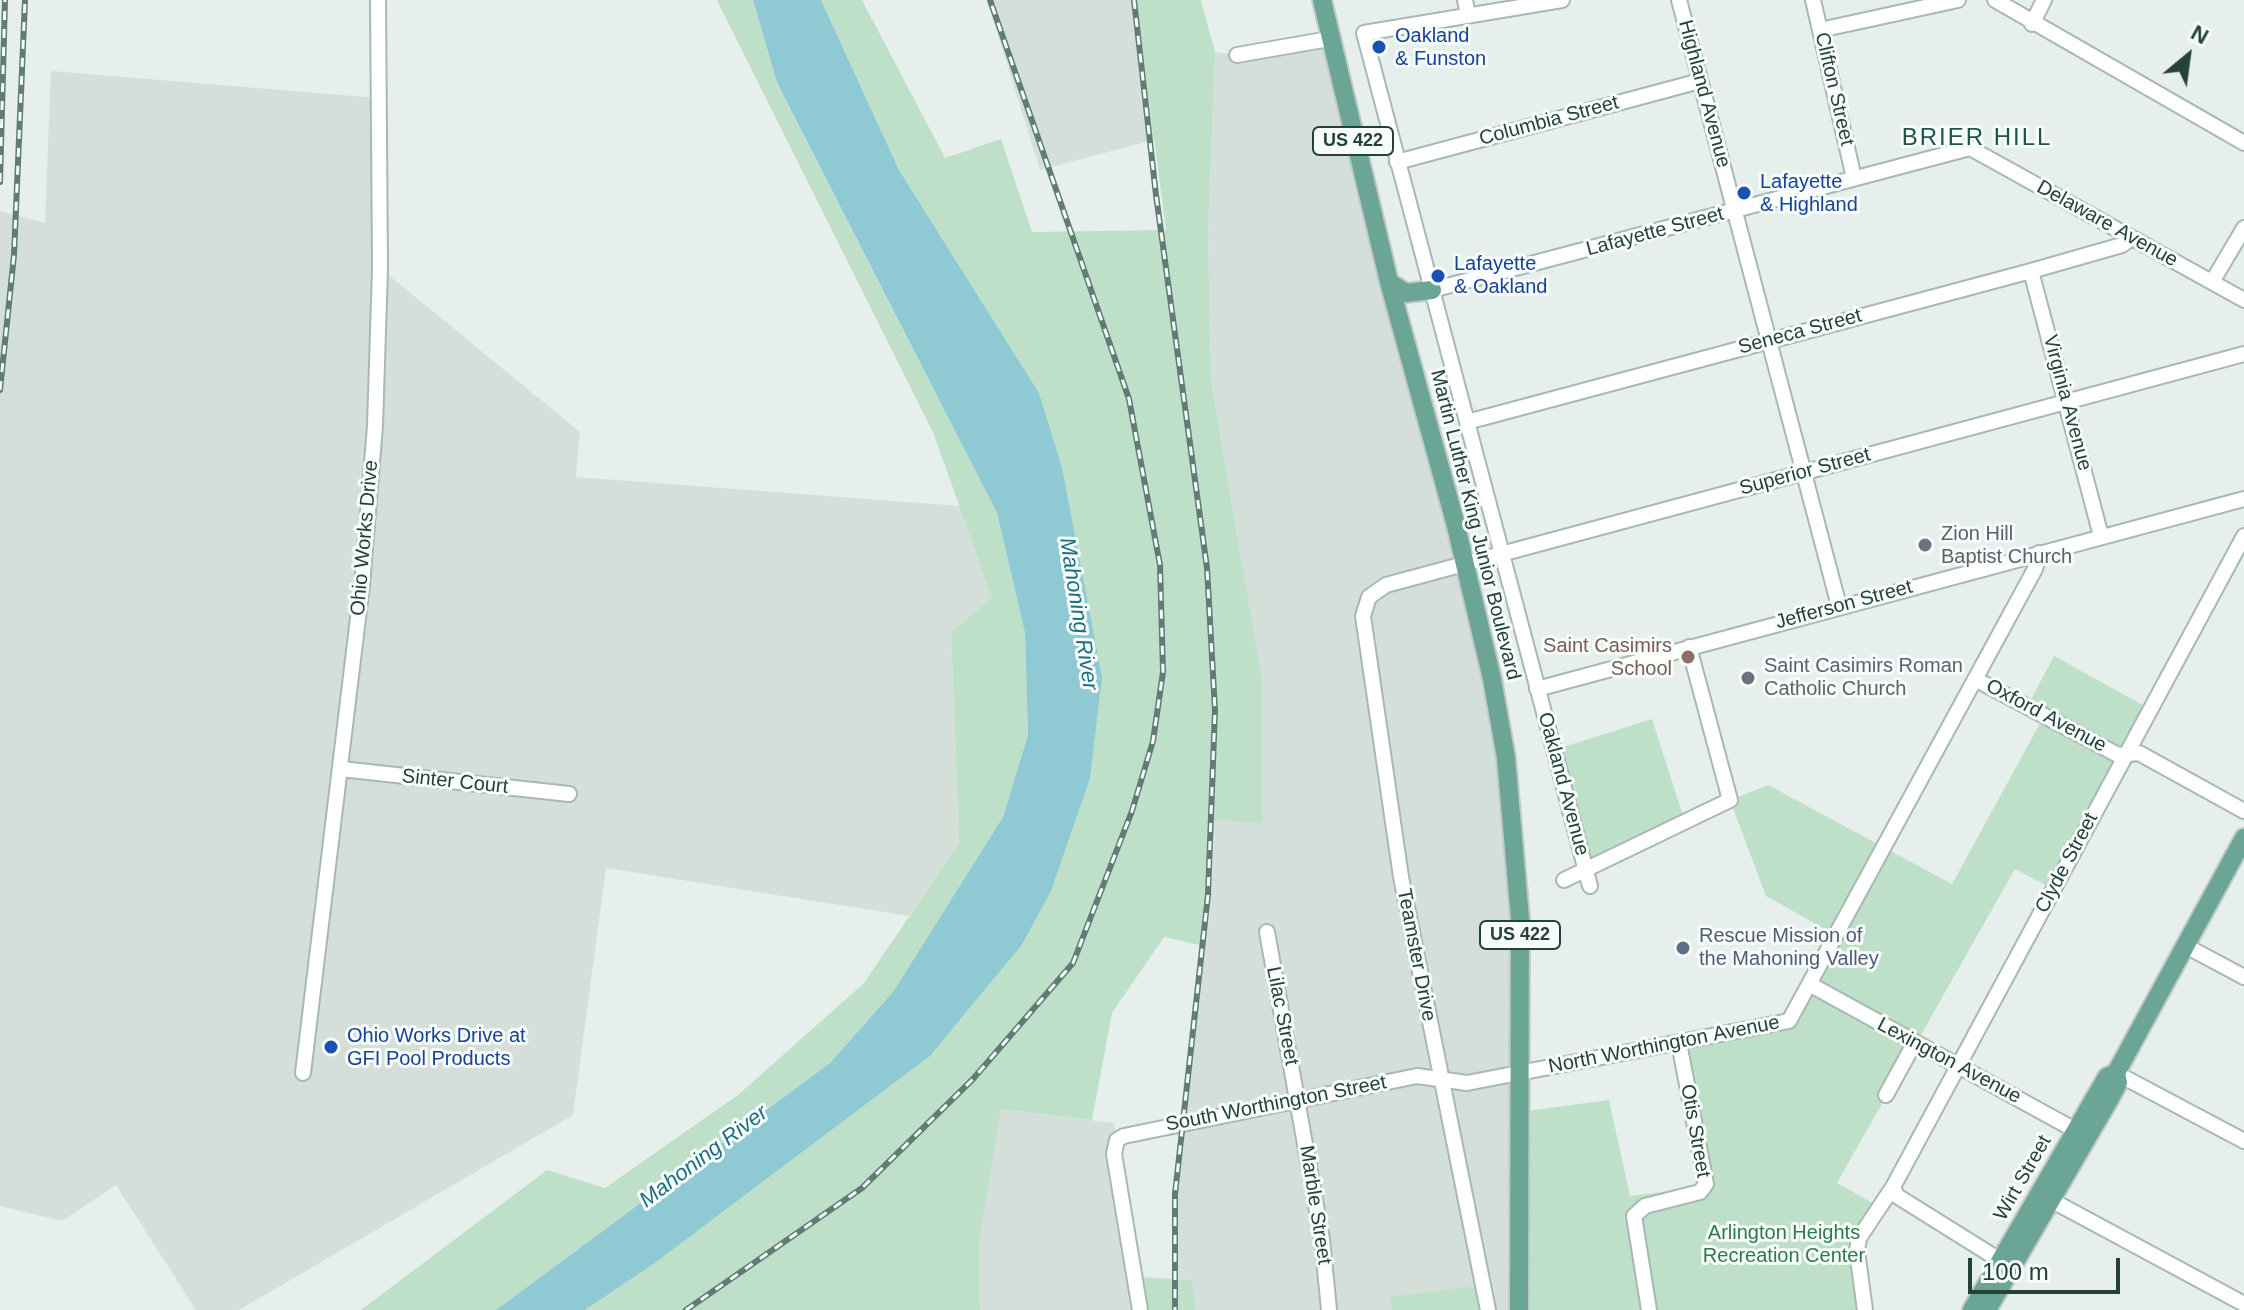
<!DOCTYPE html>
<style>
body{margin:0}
#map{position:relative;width:2244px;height:1310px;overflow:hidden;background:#e6efeb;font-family:Arial,sans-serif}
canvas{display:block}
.north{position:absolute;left:2148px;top:16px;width:80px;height:80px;-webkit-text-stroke:6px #f7fbf9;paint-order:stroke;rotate:29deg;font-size:22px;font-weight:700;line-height:32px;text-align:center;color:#24423a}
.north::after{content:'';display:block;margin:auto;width:28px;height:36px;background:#24423a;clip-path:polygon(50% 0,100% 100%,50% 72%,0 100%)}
.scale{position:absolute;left:1968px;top:1258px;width:152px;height:36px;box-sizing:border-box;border:4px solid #24423a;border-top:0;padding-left:10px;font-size:24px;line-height:28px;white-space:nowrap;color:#24423a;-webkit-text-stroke:6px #f7fbf9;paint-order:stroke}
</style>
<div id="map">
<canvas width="2244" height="1310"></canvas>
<div class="north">N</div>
<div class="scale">100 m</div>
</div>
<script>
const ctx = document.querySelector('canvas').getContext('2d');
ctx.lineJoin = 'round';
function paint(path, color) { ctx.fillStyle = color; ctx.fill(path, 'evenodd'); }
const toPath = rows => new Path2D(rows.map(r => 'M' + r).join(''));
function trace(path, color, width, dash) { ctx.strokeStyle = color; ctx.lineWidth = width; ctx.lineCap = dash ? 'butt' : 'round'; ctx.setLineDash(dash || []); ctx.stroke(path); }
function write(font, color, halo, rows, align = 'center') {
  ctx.font = font + ' Arial,sans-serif'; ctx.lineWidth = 6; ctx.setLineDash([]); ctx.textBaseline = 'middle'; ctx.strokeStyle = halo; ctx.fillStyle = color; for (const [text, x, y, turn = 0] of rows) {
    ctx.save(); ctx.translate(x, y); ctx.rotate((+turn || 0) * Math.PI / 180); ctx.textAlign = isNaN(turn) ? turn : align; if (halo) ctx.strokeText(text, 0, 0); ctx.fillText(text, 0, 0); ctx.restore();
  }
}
const built = toPath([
 [987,0,1148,0,1161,138,1040,170],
 [1329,39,1447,501,1513,812,1519,1310,1488,1310,1391,1297,1392,1310,1196,1310,1191,1280,1173,1278,1180,1122,1210,912,1215,819,1262,822,1262,680,1211,380,1208,232,1215,52,1237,55],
 [51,71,378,98,380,268,580,432,576,477,960,506,992,598,951,632,959,843,909,916,606,868,573,1115,239,1310,196,1310,116,1185,62,1221,0,1206,0,211,45,223],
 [1001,1109,1114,1123,1140,1310,980,1310,979,1241]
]);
const green = toPath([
 [717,0,753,0,777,84,997,513,1025,633,1028,735,1003,817,893,992,830,1063,496,1310,361,1310,547,1170,605,1188,738,1095,864,983,959,843,951,632,992,598,933,432],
 [821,0,862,0,945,158,1001,139,1032,232,1166,230,1136,0,1201,0,1215,52,1208,232,1211,380,1262,680,1262,823,1215,820,1204,946,1164,937,1112,1013,1092,1120,1001,1109,979,1241,980,1310,585,1310,655,1263,930,1056,1021,946,1102,677,1062,467,1039,393,899,170],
 [2054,656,2150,709,2053,889,2015,869,1837,1183,1880,1207,1860,1238,1865,1310,1519,1310,1520,1112,1609,1100,1630,1196,1705,1187,1679,1043,1789,1021,1837,936,1766,896,1730,800,1768,785,1952,884,2044,716,2027,707],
 [1652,719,1685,822,1586,870,1554,750],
 [1137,1277,1192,1280,1196,1310,1140,1310],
 [1483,1285,1488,1310,1392,1310,1390,1297]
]);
const water = toPath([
 [753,0,821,0,899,170,1039,393,1062,467,1102,677,1090,778,1051,891,1021,946,930,1056,655,1263,585,1310,496,1310,830,1063,893,992,1003,817,1028,735,1025,633,997,513,777,83]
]);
const minor = toPath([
 [1465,0,1468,16],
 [1562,0,1364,33,1590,886],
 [1679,0,1839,606],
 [1813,0,1854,178],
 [1995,0,2244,143],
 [2032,24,2044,0],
 [1820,30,1958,0],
 [1237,55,1329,39],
 [1397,162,1700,81],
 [2031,271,2101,536],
 [2212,282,2244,228],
 [1432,290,1970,148,2244,300],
 [1467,422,2031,271,2122,245,2132,238],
 [1975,679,2118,755,2139,753,2244,811],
 [1537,689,2244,499],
 [341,769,569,794],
 [1564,880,1730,800,1689,647],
 [1267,932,1322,1239,1329,1310],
 [2186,946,2244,977],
 [1811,985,2084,1135],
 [303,1073,362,585,375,426,380,268,378,0],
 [2116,1073,2244,1141],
 [1886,1095,1915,1042],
 [2051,1200,2244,1304],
 [2001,1261,1897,1196,1893,1187,2244,536],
 [1140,1310,1114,1154,1117,1140,1124,1136,1417,1076,1467,1083,1789,1021,2035,569,2039,553],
 [1488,1310,1401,877,1363,616,1369,597,1386,585,2244,354],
 [1649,1310,1634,1216,1645,1206,1700,1192,1706,1184,1679,1043],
 [1865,1310,1857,1251,1859,1238,1893,1187]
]);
const major = toPath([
 [1322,0,1389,282,1455,522,1492,679,1506,758,1520,918,1519,1310],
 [1389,282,1406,293,1432,290],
 [1972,1310,2107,1077,2116,1073,2244,838],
 [1987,1310,2109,1100,2118,1083,2116,1073]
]);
const rail = toPath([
 [1134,0,1156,195,1207,568,1215,710,1208,895,1175,1194,1175,1310],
 [0,182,5,0],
 [0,390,14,255,25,0],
 [686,1310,862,1188,973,1079,1073,963,1132,811,1153,741,1163,672,1160,565,1129,399,990,0]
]);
const markers = [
 [1379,47,8,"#1a4fb4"],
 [1744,193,8,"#1a4fb4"],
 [1438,276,8,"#1a4fb4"],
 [1925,545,8,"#6b7280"],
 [1688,657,8,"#8d6e63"],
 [1748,678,8,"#6b7280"],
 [1683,948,8,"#5c6f8a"],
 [331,1047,8,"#1a4fb4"]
];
const shields = [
 [1353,141,80],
 [1520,935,80]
];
const shieldNames = [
 ["US 422",1353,141],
 ["US 422",1520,935]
];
const transitNames = [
 ["Oakland",1395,36],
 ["& Funston",1395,59],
 ["Lafayette",1760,182],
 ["& Highland",1760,205],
 ["Lafayette",1454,264],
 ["& Oakland",1454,287],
 ["Ohio Works Drive at",347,1036],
 ["GFI Pool Products",347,1059]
];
const streetNames = [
 ["Clifton Street",1834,89,77],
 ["Highland Avenue",1704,94,75],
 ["Columbia Street",1549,121,-15],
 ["Delaware Avenue",2107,224,29],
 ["Lafayette Street",1655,232,-15],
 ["Seneca Street",1800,332,-15],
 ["Virginia Avenue",2067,403,75],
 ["Superior Street",1805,472,-15],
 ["Martin Luther King Junior Boulevard",1475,525,76],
 ["Ohio Works Drive",365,538,-85],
 ["Jefferson Street",1844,605,-15],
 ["Oxford Avenue",2046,716,28],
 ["Sinter Court",455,782,6],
 ["Oakland Avenue",1563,784,75],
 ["Clyde Street",2067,863,-62],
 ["Teamster Drive",1416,955,79],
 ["Lilac Street",1282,1016,79],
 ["North Worthington Avenue",1664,1045,-11],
 ["Lexington Avenue",1949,1061,28],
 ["South Worthington Street",1276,1104,-11],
 ["Otis Street",1695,1131,80],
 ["Wirt Street",2023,1178,-60],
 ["Marble Street",1315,1205,81]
];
const worshipNames = [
 ["Zion Hill",1941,534],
 ["Baptist Church",1941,557],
 ["Saint Casimirs Roman",1764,666],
 ["Catholic Church",1764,689]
];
const educationNames = [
 ["Saint Casimirs",1672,646],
 ["School",1672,669]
];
const serviceNames = [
 ["Rescue Mission of",1699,936],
 ["the Mahoning Valley",1699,959]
];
const parkNames = [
 ["Arlington Heights",1784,1233],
 ["Recreation Center",1784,1256]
];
const waterNames = [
 ["Mahoning River",1078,614,81],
 ["Mahoning River",704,1157,-37]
];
const quarterNames = [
 ["BRIER HILL",1977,138]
];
paint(built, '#d4dfda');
paint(green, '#bfe0c8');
paint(water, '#8ec9d4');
trace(minor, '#a8b8b2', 18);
trace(major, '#c2cac8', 22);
trace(minor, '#fff', 14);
trace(major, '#6aa596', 18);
trace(rail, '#5f7d75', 6);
trace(rail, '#f7fbf9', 3, [9]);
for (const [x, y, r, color] of markers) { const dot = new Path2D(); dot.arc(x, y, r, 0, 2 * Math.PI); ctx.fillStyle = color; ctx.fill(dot); trace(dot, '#f7fbf9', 3); }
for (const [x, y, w] of shields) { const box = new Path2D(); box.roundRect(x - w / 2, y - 14, w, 28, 6); ctx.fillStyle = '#f7fbf9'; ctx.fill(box); trace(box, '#24423a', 2); }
write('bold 18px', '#24423a', null, shieldNames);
write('20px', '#164399', '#f7fbf9', transitNames, 'left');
write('20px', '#24423a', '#f7fbf9', streetNames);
write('20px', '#5b616d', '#f7fbf9', worshipNames, 'left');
write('20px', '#785e54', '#f7fbf9', educationNames, 'right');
write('20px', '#4e5e75', '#f7fbf9', serviceNames, 'left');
write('20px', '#2d7a4b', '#f7fbf9', parkNames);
write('italic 22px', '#1c6f80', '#f7fbf9', waterNames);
ctx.letterSpacing = '2px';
write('24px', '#1f5548', '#f7fbf9', quarterNames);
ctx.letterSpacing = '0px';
</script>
